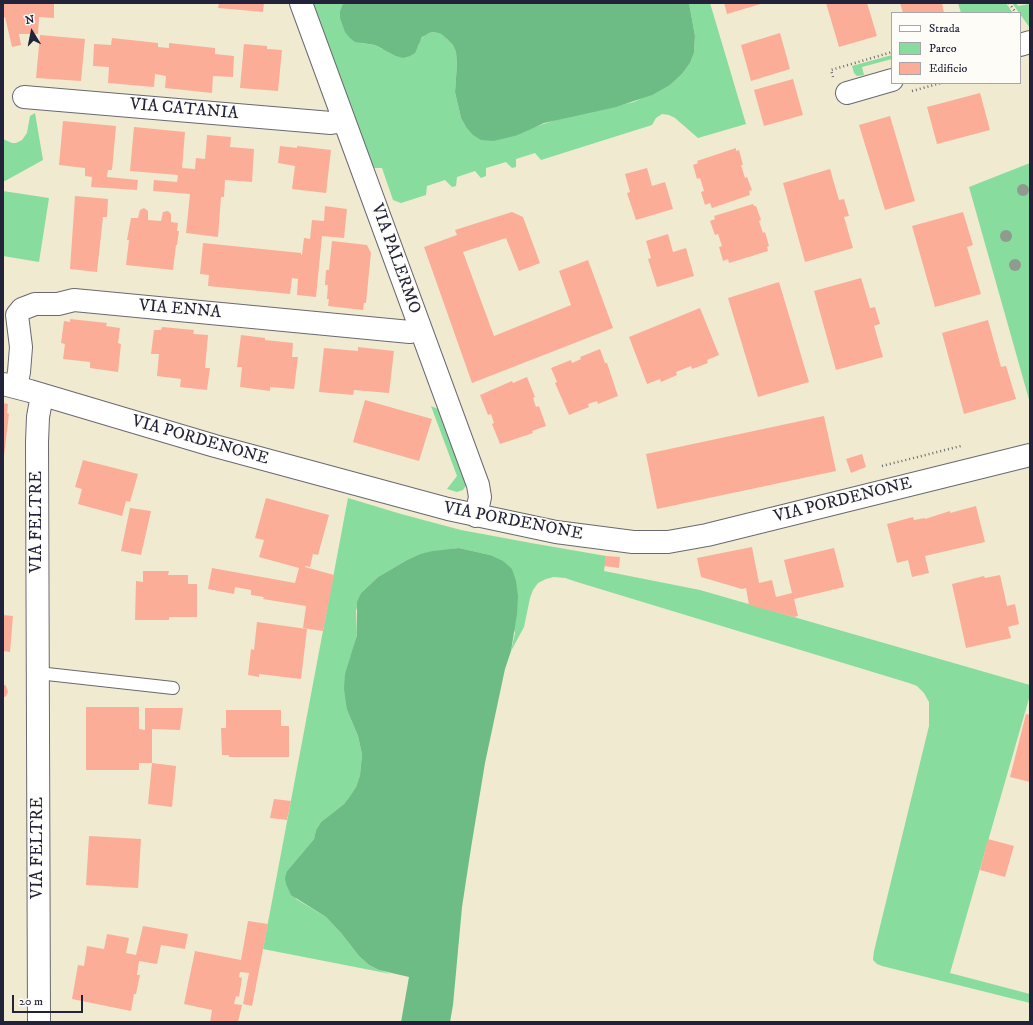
<!DOCTYPE html>
<style>
body{margin:0}
#map{position:relative;width:1033px;height:1025px;overflow:hidden;background:#f0ead1;font-family:"IM FELL DW Pica",serif}
canvas{display:block}
.frame{position:absolute;inset:0;border:4px solid #22223b;pointer-events:none}
.legend{position:absolute;left:891px;top:12px;width:130px;height:72px;box-sizing:border-box;background:#fdfcf7;border:1px solid #a5a5ac;margin:0;padding:5px 7px;list-style:none;font-size:12px;color:#22223b}
.legend li{display:flex;align-items:center;gap:8px;height:20px}
.legend b{width:20px;border:1px solid #a5a5ac}
.north{position:absolute;left:12px;top:12px;width:40px;height:40px;-webkit-text-stroke:3px #fdfcf7;paint-order:stroke;rotate:350deg;font-size:11px;font-weight:700;line-height:16px;text-align:center;color:#22223b}
.north::after{content:'';display:block;margin:auto;width:14px;height:18px;background:#22223b;clip-path:polygon(50% 0,100% 100%,50% 72%,0 100%)}
.scale{position:absolute;left:12px;top:995px;width:71px;height:18px;box-sizing:border-box;border:2px solid #22223b;border-top:0;padding-left:5px;font-size:12px;line-height:14px;white-space:nowrap;color:#22223b;-webkit-text-stroke:3px #fdfcf7;paint-order:stroke}
</style>
<div id="map">
<canvas width="1033" height="1025"></canvas>
<div class="frame"></div>
<ul class="legend">
<li><b style="height:5px;background:#fff"></b>Strada</li>
<li><b style="height:11px;background:#88dc9e"></b>Parco</li>
<li><b style="height:11px;background:#fcad97"></b>Edificio</li>
</ul>
<div class="north">N</div>
<div class="scale">20 m</div>
</div>
<script>
const ctx = document.querySelector('canvas').getContext('2d');
ctx.lineJoin = 'round';
function paint(path, color) { ctx.fillStyle = color; ctx.fill(path, 'evenodd'); }
const toPath = rows => new Path2D(rows.map(r => 'M' + r).join(''));
function trace(path, color, width, dash) { ctx.strokeStyle = color; ctx.lineWidth = width; ctx.lineCap = dash ? 'butt' : 'round'; ctx.setLineDash(dash || []); ctx.stroke(path); }
function write(font, color, halo, rows, align = 'center') {
  ctx.font = font + ' "IM FELL DW Pica",serif'; ctx.lineWidth = 3; ctx.setLineDash([]); ctx.textBaseline = 'middle'; ctx.strokeStyle = halo; ctx.fillStyle = color; for (const [text, x, y, turn = 0] of rows) {
    ctx.save(); ctx.translate(x, y); ctx.rotate((+turn || 0) * Math.PI / 180); ctx.textAlign = isNaN(turn) ? turn : align; if (halo) ctx.strokeText(text, 0, 0); ctx.fillText(text, 0, 0); ctx.restore();
  }
}
const green = toPath([
 [312,3,343,3,340,11,361,43,375,45,382,49,418,47,419,42,425,34,434,32,441,34,447,39,453,45,456,52,457,64,455,92,461,118,466,127,518,135,531,128,559,119,634,102,670,85,682,74,690,63,694,53,695,36,689,3,710,3,746,124,698,138,675,118,669,115,662,114,656,118,652,125,541,160,535,153,516,159,516,167,512,168,506,162,486,168,486,176,481,178,475,171,457,177,456,186,452,187,445,180,427,186,426,195,401,203,393,200,382,168,373,168],
 [958,3,1006,3,1013,13,961,13],
 [1012,3,1016,3,1018,6,1030,4,1030,28],
 [892,55,892,59,862,67,864,75,857,76,854,73,852,66],
 [35,113,43,160,5,181,3,181,3,139,12,143,16,143,22,140,27,133,30,116],
 [1030,163,1030,403,969,187],
 [3,191,49,198,39,262,3,256],
 [431,406,438,409,441,411,467,484,463,490,457,492,447,489,457,476],
 [348,498,401,514,461,530,531,543,606,556,604,571,700,590,1030,685,1030,695,950,973,1030,994,1030,1003,882,966,877,964,873,960,874,951,929,726,929,702,924,693,917,686,909,683,577,582,565,578,554,577,546,579,538,583,533,590,530,598,524,627,511,651,515,633,490,555,459,548,420,554,407,560,378,577,361,593,356,611,357,634,354,647,347,710,358,736,360,745,362,755,360,775,356,787,350,796,344,804,321,822,316,830,314,839,287,871,296,899,326,917,341,933,359,956,369,965,379,970,391,974,263,949]
]);
const forest = toPath([
 [343,3,689,3,695,36,694,53,690,63,682,74,670,85,652,95,616,107,544,123,518,135,506,138,493,141,481,140,473,135,466,127,461,118,455,92,457,64,456,52,453,45,447,39,441,34,434,32,429,33,422,37,415,53,410,56,403,58,396,56,375,45,355,42,350,38,345,32,340,18,340,11],
 [459,548,490,555,503,561,512,569,516,581,518,596,517,614,511,651,505,669,485,763,471,848,462,907,453,1005,450,1022,401,1022,409,977,379,970,369,965,359,956,341,933,326,917,291,895,286,884,285,878,287,871,314,839,316,830,321,822,344,804,350,796,356,787,360,775,362,755,360,745,358,736,347,710,344,689,345,674,357,635,357,602,361,593,378,577,407,560,420,554,433,551]
]);
const building = toPath([
 [3,3,54,4,54,18,39,17,38,34,19,34,21,45,12,47,5,17,3,18],
 [219,3,264,3,263,12,218,8],
 [724,3,764,3,727,14],
 [826,3,867,3,877,36,839,47],
 [900,3,942,3,944,13,903,13],
 [780,33,790,69,751,81,741,45],
 [40,35,85,39,81,81,36,78],
 [112,38,158,43,158,47,169,48,169,43,215,48,215,54,234,56,233,77,213,76,212,93,165,88,166,76,155,74,154,87,108,83,109,67,93,66,94,44,111,45],
 [244,44,267,46,267,49,282,50,278,91,240,88],
 [793,79,803,115,764,126,754,90],
 [980,93,990,130,937,144,927,107],
 [890,116,915,201,885,210,859,125],
 [63,121,116,126,112,170,108,170,107,177,138,180,137,190,91,187,92,177,85,176,85,168,59,165],
 [134,127,185,132,182,168,195,169,196,158,205,159,207,135,231,137,230,147,254,149,252,182,225,180,224,197,221,197,218,237,186,233,190,194,153,191,154,180,177,182,178,175,130,171],
 [280,146,297,148,297,146,331,150,326,193,292,189,295,166,278,163],
 [736,148,736,151,739,150,743,165,741,165,745,178,747,177,752,190,749,191,750,195,712,208,710,203,705,205,701,192,704,191,700,178,697,179,693,165,698,163,697,161],
 [647,168,652,186,665,182,673,209,636,220,627,193,630,192,625,174],
 [830,169,839,200,844,199,849,216,844,217,853,248,805,262,783,183],
 [75,196,108,199,107,217,103,217,97,272,70,269],
 [753,204,754,206,756,206,761,220,759,221,763,233,765,232,769,246,767,247,768,251,729,263,728,259,723,261,719,247,722,246,718,234,715,235,710,221,715,219,714,216],
 [325,206,347,209,344,238,322,236,316,297,297,295,298,279,292,278,290,294,208,286,209,275,200,274,203,243,301,253,301,255,302,255,304,238,310,239,312,220,324,221],
 [144,208,148,211,148,220,161,221,163,212,168,211,171,214,171,222,178,223,177,231,179,231,177,245,176,245,173,270,126,265,129,240,127,240,131,218,138,218,140,210],
 [512,212,523,217,540,263,519,271,506,238,463,252,494,336,571,305,559,271,588,260,613,328,472,383,424,247,457,235,455,230],
 [963,212,973,245,967,247,981,294,935,307,912,226],
 [668,234,673,252,686,248,694,276,657,287,648,259,651,258,646,241],
 [332,241,367,245,371,253,366,303,364,303,363,310,328,306,329,299,327,299,328,285,325,285,326,270,329,270],
 [861,278,870,308,875,307,880,324,874,326,883,357,836,370,814,291],
 [779,282,809,382,758,397,728,298],
 [700,308,719,355,707,360,708,363,692,369,691,366,676,372,677,375,661,382,660,379,647,384,629,337],
 [70,319,107,323,106,326,120,328,118,343,121,344,118,372,90,368,90,362,63,359,65,344,61,343,64,321,70,322],
 [988,320,1001,367,1006,366,1016,399,964,414,942,333],
 [162,327,194,330,193,334,208,335,205,368,210,368,207,390,180,387,181,379,157,376,159,354,151,354,154,330,161,330],
 [241,335,265,338,265,340,293,343,292,357,298,357,294,389,270,387,270,391,240,387,242,367,237,367],
 [358,347,394,351,389,393,354,390,353,395,319,392,324,348,358,351],
 [600,349,605,363,607,363,618,396,598,404,597,401,588,404,589,407,569,415,555,383,557,382,551,368,571,360,572,363,581,359,580,357],
 [527,377,535,397,533,398,536,407,539,406,546,426,532,431,533,433,500,444,492,424,494,423,491,414,488,415,480,395,512,381,513,383],
 [365,400,432,419,419,461,353,442],
 [3,403,8,404,7,413,9,414,4,456],
 [824,416,836,471,657,509,646,454],
 [862,454,866,467,851,473,846,459],
 [83,460,138,474,130,502,126,501,122,516,78,504,82,489,75,487],
 [266,498,329,515,318,555,313,554,310,567,306,566,305,567,334,575,323,631,303,628,306,606,263,599,264,597,251,595,251,590,235,587,234,594,208,589,212,568,295,583,299,568,259,557,264,540,255,538],
 [976,506,985,542,925,556,929,573,912,577,908,560,897,563,887,524,913,517,914,520,925,518,925,519,950,511,950,513],
 [130,508,151,511,141,555,121,551],
 [752,547,759,583,772,580,776,597,792,593,784,560,834,548,844,587,794,599,798,616,794,617,749,605,746,588,742,589,701,577,697,558],
 [606,556,620,557,619,568,604,566],
 [143,571,169,571,168,575,188,575,188,584,197,584,197,617,169,617,169,620,135,620,136,581,143,582],
 [1000,575,1007,606,1015,604,1019,624,1008,627,1011,638,966,648,952,584,984,576,985,578],
 [3,615,13,616,10,652,3,651],
 [257,622,307,629,301,679,259,674,259,677,248,675,251,649,254,650],
 [3,684,6,686,8,692,6,696,3,698],
 [86,707,139,707,139,729,145,730,145,708,183,708,180,730,152,729,152,763,139,763,139,770,86,770],
 [226,710,281,710,281,726,289,726,289,757,229,757,229,755,222,755,221,728,226,728],
 [1026,714,1030,715,1030,782,1010,777],
 [152,763,176,766,172,807,148,804],
 [274,799,291,801,287,820,270,818],
 [89,836,141,839,138,888,86,885],
 [988,839,1014,846,1005,877,980,870],
 [248,921,268,924,252,1006,243,1004,249,973,240,972,239,977,242,978,239,997,236,996,234,1004,242,1005,238,1022,210,1022,212,1010,184,1004,195,951,241,960],
 [143,926,188,934,185,949,161,945,157,964,139,961,137,975,140,975,136,994,134,994,131,1011,72,999,78,965,84,966,87,946,104,949,107,934,129,938,126,953,136,955]
]);
const path = toPath([
 [1009,3,1016,13],
 [833,77,831,70,892,52],
 [912,91,941,83],
 [882,466,961,446]
]);
const service = toPath([
 [38,673,173,688]
]);
const minor = toPath([
 [301,3,478,485,480,497,476,516],
 [1020,45,1030,42],
 [847,93,892,80],
 [24,97,331,123,344,121],
 [3,384,30,391,215,446,448,509,556,532,633,542,668,542,707,535,1030,455],
 [16,387,19,372,21,347,17,315,22,309,35,304,58,304,74,300,410,332,421,330],
 [39,1022,37,442,38,417,42,395]
]);
const trees = [
 [1023,190],
 [1006,236],
 [1015,265]
];
const streetNames = [
 ["VIA CATANIA",184,110,5],
 ["VIA PALERMO",395,259,70],
 ["VIA ENNA",180,310,5],
 ["VIA PORDENONE",200,441,16],
 ["VIA PORDENONE",843,501,-14],
 ["VIA FELTRE",37,522,-90],
 ["VIA PORDENONE",513,522,11],
 ["VIA FELTRE",38,848,-90]
];
paint(green, '#88dc9e');
paint(forest, '#6ebc85');
paint(building, '#fcad97');
trace(service, '#6a6870', 14);
trace(minor, '#6a6870', 24);
trace(path, '#6a6870', 2.5, [1, 3]);
trace(service, '#fff', 12);
trace(minor, '#fff', 22);
ctx.fillStyle = '#909b8f';
for (const [x, y] of trees) { ctx.beginPath(); ctx.arc(x, y, 6, 0, 2 * Math.PI); ctx.fill(); }
write('17px', '#22223b', '#fdfcf7', streetNames);
</script>
